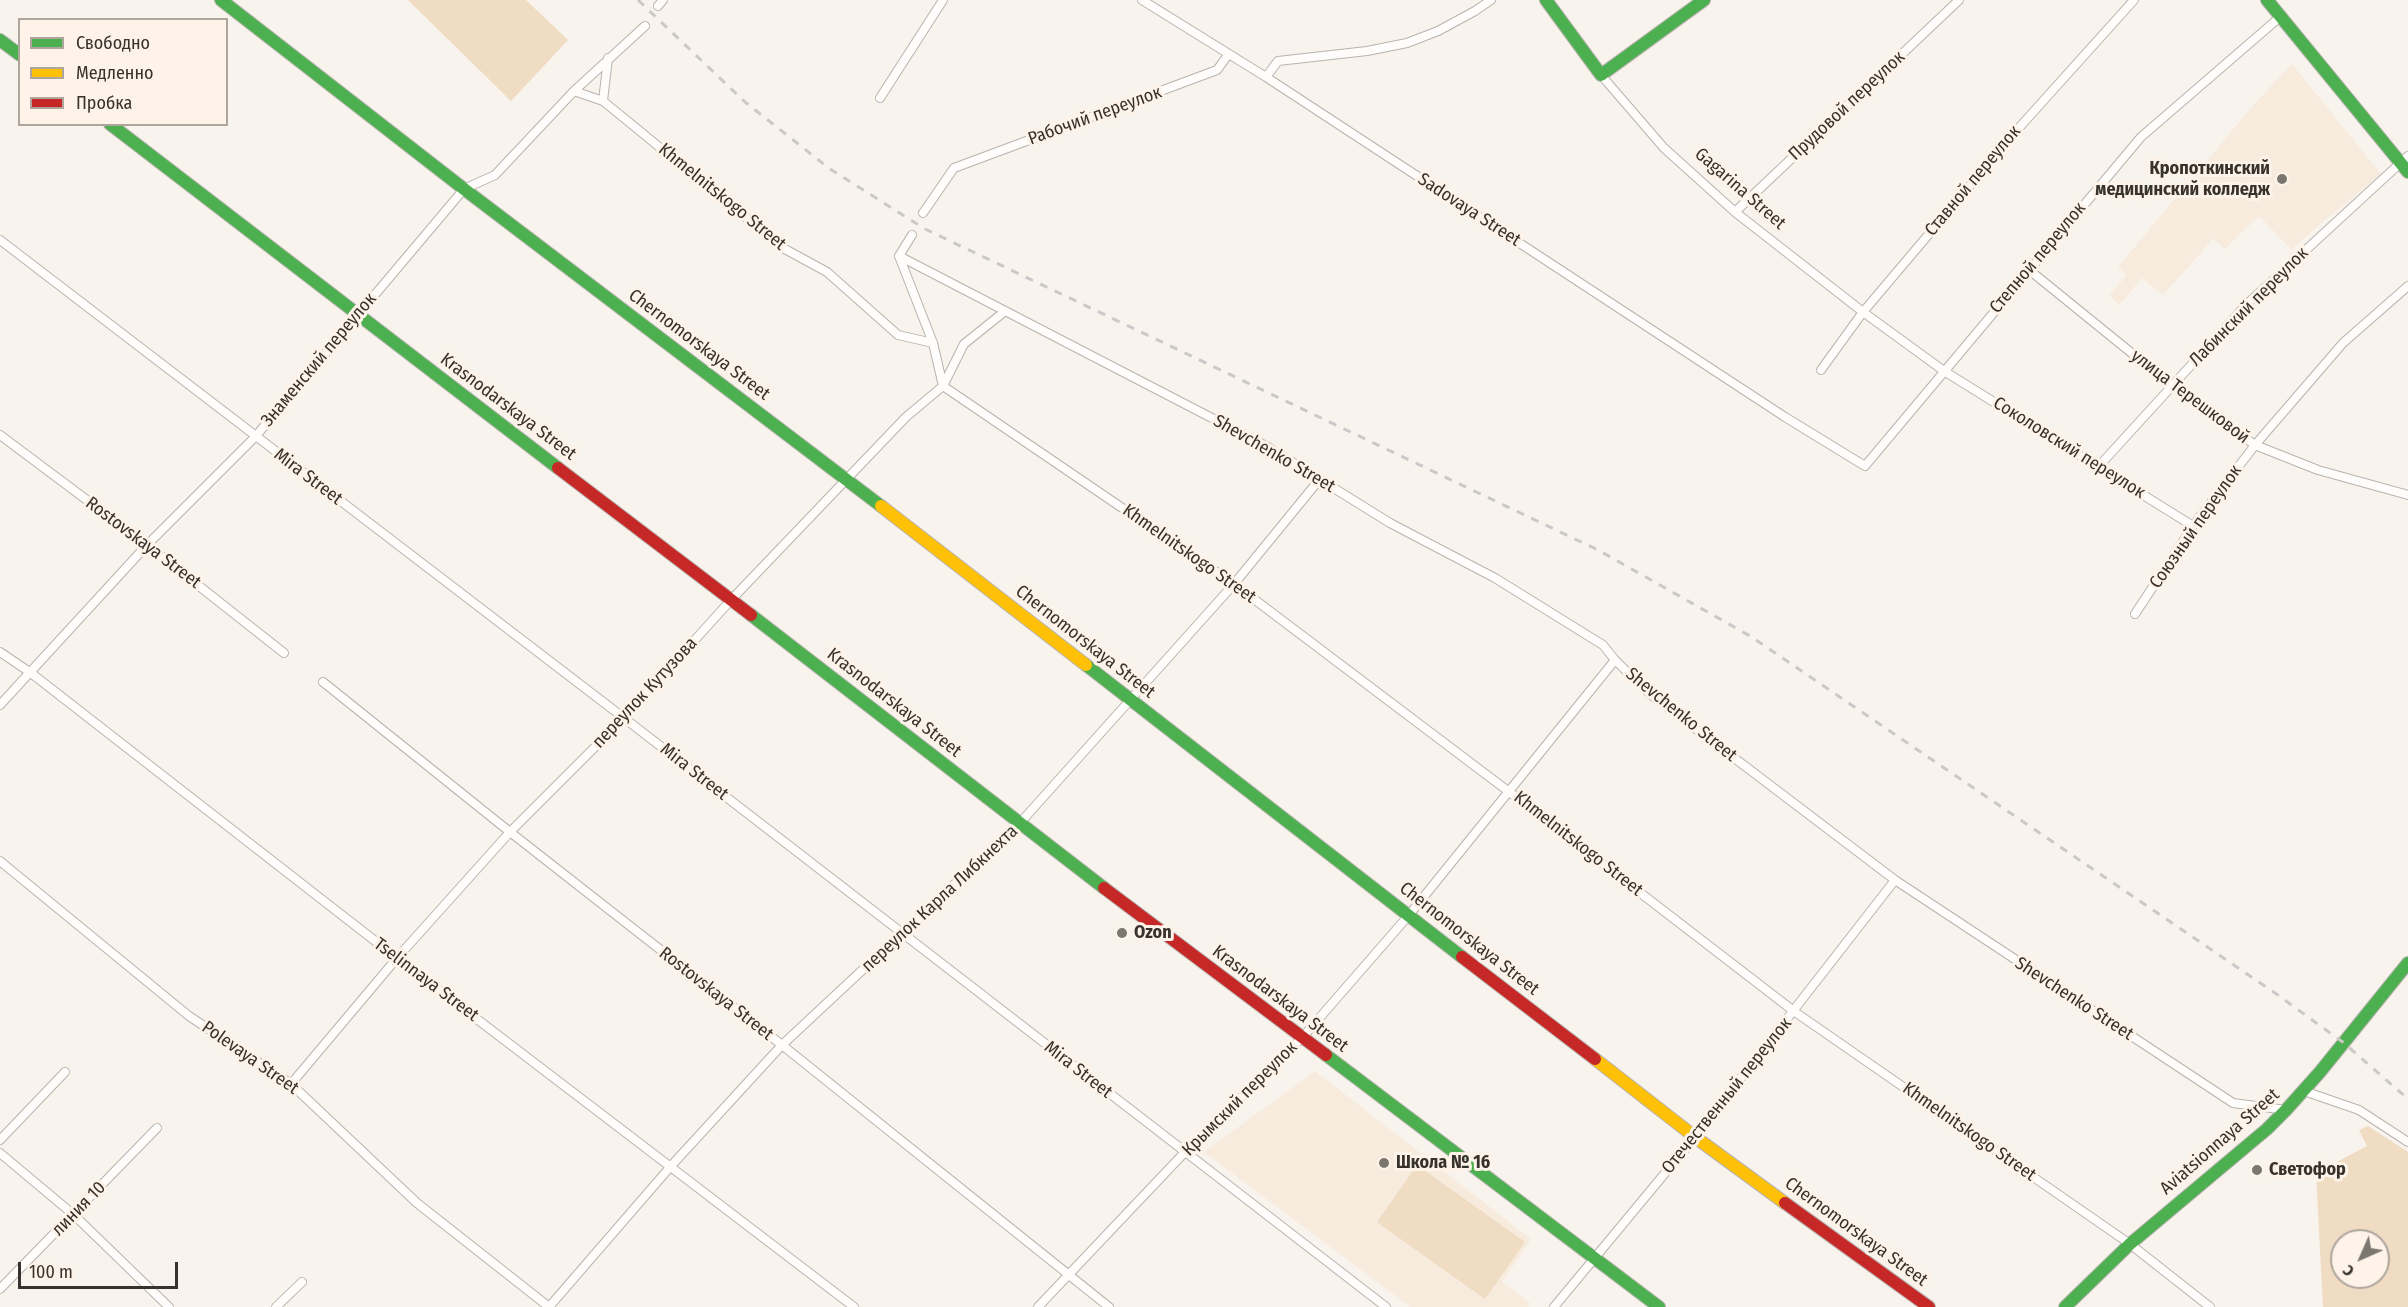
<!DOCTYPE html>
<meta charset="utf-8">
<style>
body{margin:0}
#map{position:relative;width:2408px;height:1307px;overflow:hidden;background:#f8f3ed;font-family:"Fira Sans Condensed",sans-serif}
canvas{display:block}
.legend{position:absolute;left:18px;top:18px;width:210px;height:108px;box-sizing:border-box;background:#fdf3e8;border:2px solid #aea69d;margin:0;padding:8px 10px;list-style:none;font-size:18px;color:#37322c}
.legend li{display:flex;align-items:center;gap:12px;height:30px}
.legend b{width:30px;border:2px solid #aea69d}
.north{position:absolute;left:2330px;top:1229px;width:60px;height:60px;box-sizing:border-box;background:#fdf3e8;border:2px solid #aea69d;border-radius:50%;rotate:225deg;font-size:16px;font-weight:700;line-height:24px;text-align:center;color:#37322c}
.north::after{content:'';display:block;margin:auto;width:21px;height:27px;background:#7b7670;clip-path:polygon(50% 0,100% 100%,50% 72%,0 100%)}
.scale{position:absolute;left:18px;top:1262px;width:160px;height:27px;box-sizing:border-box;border:3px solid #37322c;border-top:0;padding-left:8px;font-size:18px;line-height:21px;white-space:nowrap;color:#37322c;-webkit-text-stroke:4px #fdf3e8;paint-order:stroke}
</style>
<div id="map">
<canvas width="2408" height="1307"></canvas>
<ul class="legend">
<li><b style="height:8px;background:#4caf50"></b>Свободно</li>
<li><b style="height:8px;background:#ffc107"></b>Медленно</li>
<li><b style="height:8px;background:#c62828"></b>Пробка</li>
</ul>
<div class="north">С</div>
<div class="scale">100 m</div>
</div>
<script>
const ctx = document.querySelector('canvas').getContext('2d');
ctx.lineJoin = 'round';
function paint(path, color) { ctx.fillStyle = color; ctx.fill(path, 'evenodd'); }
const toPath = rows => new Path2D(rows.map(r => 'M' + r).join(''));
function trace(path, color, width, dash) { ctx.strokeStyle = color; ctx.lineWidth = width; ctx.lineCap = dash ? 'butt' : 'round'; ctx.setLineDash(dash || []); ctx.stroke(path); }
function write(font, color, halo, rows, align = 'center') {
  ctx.font = font + ' "Fira Sans Condensed",sans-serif'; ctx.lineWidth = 6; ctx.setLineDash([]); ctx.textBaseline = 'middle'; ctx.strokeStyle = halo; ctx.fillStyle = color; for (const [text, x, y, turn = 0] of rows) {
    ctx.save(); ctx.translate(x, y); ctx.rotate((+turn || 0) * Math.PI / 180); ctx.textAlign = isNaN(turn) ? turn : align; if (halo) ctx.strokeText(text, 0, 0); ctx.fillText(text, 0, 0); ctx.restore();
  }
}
const built = toPath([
 [2292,64,2381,174,2313,230,2292,250,2259,216,2225,249,2213,239,2163,295,2142,278,2119,305,2109,295,2127,275,2118,267,2255,103],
 [1315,1071,1531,1239,1502,1282,1531,1304,1528,1307,1410,1307,1204,1152]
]);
const green = toPath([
 [408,0,526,0,568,40,511,101],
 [2368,1126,2408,1152,2408,1307,2323,1307,2316,1173,2367,1146,2359,1130],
 [2342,1241,2378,1241,2378,1277,2342,1277],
 [1417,1165,1525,1242,1485,1299,1377,1222]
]);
const street = toPath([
 [1142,0,1266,77,1785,417,1865,466,2141,137,2280,17],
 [658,6,663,0],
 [1601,75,1664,148,1735,212,1863,312,1944,371,2193,526],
 [1266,77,1278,61,1367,51,1407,43,1438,31,1475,11,1491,0],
 [574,91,603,101,783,248,827,272,898,335,933,343],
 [880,98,943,0],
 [603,101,608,58],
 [1735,212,1959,0],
 [923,213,954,168,1217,70,1228,55],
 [912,235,899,256,933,343,943,386,1234,584,1508,791,1795,1012,2130,1244,2210,1307],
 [0,240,624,718,1386,1307],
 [899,256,1266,446,1390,523,1495,578,1603,645,1615,660,1650,694,1895,880,2233,1103,2286,1110],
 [2028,269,2171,385,2255,445,2318,470,2408,495],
 [1821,370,1863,312,2017,130,2134,0],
 [0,435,147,545,284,653],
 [2099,466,2246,305,2408,156],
 [2135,614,2193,526,2255,445,2343,343,2408,286],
 [0,652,31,673,397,958,854,1307],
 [323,682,510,832,782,1045,1109,1307],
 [0,705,147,545,255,437,464,189,495,175,574,91,645,26],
 [0,861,189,1016,291,1084,417,1203,549,1307],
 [291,1084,397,958,510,832,624,718,731,600,906,417,943,386,964,344,1004,312],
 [2304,1091,2359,1110,2408,1142],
 [0,1140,65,1072],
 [0,1153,74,1215,169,1307],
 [0,1289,157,1128],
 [276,1307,302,1282],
 [549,1307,671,1166,782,1045,1020,823,1234,584,1319,480],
 [1038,1307,1185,1152,1302,1038,1409,915,1615,660],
 [1554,1307,1695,1137,1895,880]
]);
const fast = toPath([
 [221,0,464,189,881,506],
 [1546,0,1601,75,1704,0],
 [2267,0,2408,172],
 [0,40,20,55],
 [110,124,558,468],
 [751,615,1104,888],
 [1086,665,1462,957],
 [1326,1055,1659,1307],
 [2065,1307,2130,1244,2267,1129,2286,1110,2320,1072,2408,963]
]);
const slow = toPath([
 [881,506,1086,665],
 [1595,1059,1695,1137,1785,1203]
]);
const jam = toPath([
 [558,468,751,615],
 [1104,888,1326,1055],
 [1462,957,1595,1059],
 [1785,1203,1929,1307]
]);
const rail = toPath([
 [638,0,745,102,830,169,925,229,1598,550,1750,636,2275,993,2344,1043,2408,1099]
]);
const markers = [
 [2282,179,6,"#7b7670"],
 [1122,933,6,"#7b7670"],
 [1384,1163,6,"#7b7670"],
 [2257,1170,6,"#7b7670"]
];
const streetNames = [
 ["Прудовой переулок",1847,106,-43],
 ["Рабочий переулок",1095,116,-20],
 ["Ставной переулок",1973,181,-50],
 ["Gagarina Street",1740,189,41],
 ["Khmelnitskogo Street",722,197,39],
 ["Sadovaya Street",1469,210,33],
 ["Степной переулок",2038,258,-50],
 ["Лабинский переулок",2249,307,-45],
 ["Chernomorskaya Street",699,345,37],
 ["Знаменский переулок",319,360,-50],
 ["улица Терешковой",2190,397,37],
 ["Krasnodarskaya Street",508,407,37],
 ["Соколовский переулок",2069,448,32],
 ["Shevchenko Street",1274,454,30],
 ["Mira Street",308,477,37],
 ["Союзный переулок",2196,527,-55],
 ["Rostovskaya Street",143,543,37],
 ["Khmelnitskogo Street",1189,554,35],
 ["Chernomorskaya Street",1085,642,38],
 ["переулок Кутузова",645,693,-47],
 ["Krasnodarskaya Street",894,703,38],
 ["Shevchenko Street",1681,715,39],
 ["Mira Street",694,772,38],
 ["Khmelnitskogo Street",1578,844,38],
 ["переулок Карла Либкнехта",940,899,-43],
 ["Chernomorskaya Street",1469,939,38],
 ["Tselinnaya Street",426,980,37],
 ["Rostovskaya Street",716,994,38],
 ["Krasnodarskaya Street",1280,999,37],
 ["Shevchenko Street",2074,999,33],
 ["Polevaya Street",250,1058,35],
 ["Mira Street",1078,1070,38],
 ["Отечественный переулок",1727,1096,-51],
 ["Крымский переулок",1240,1099,-45],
 ["Khmelnitskogo Street",1969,1132,35],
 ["Aviatsionnaya Street",2220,1142,-41],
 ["линия 10",79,1209,-46],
 ["Chernomorskaya Street",1856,1232,36]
];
const poiNames = [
 ["Кропоткинский",2270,169,"right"],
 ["медицинский колледж",2270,190,"right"],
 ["Ozon",1134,933],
 ["Школа № 16",1396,1163],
 ["Светофор",2269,1170]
];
paint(built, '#f7ebdd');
paint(green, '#f0dbc3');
trace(street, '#b8b3ae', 10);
trace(fast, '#b8b3ae', 14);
trace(slow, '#b8b3ae', 14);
trace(jam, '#b8b3ae', 14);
trace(street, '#fefdfc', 8);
trace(fast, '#4caf50', 12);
trace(slow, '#ffc107', 12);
trace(jam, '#c62828', 12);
trace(rail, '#cbc9c8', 3, [8, 8]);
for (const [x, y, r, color] of markers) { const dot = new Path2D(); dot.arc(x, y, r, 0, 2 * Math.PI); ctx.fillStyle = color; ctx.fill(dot); trace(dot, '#fdf3e8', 2); }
write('18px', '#37322c', '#fdf3e8', streetNames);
write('bold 18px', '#37322c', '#fdf3e8', poiNames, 'left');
</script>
